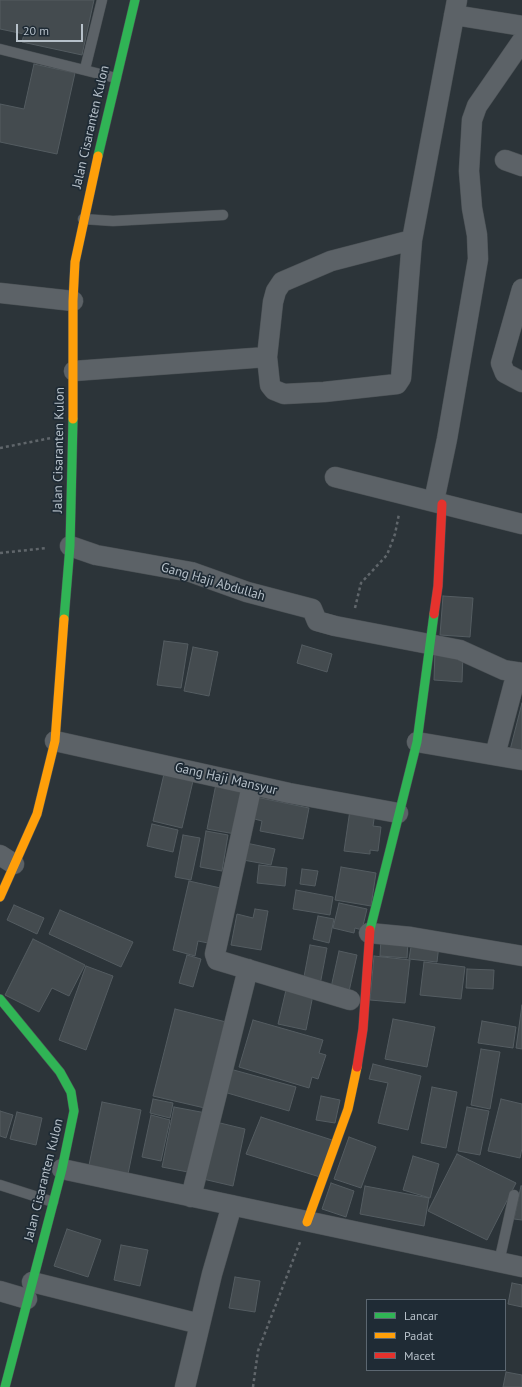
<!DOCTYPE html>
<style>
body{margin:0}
#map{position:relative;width:522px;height:1387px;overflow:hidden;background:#2c3439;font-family:"PT Sans",sans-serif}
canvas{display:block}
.legend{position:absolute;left:366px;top:1299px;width:140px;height:72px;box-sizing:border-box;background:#1f2b35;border:1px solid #5c6771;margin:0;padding:5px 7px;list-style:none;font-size:12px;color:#b7c1ca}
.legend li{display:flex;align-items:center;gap:8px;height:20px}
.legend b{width:20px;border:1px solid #5c6771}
.scale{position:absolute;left:16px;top:24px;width:67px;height:18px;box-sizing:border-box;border:2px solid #b7c1ca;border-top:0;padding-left:5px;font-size:12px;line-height:14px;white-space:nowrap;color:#b7c1ca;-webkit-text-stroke:3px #1f2b35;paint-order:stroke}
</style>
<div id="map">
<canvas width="522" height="1387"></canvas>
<ul class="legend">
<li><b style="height:5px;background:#30b455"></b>Lancar</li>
<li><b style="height:5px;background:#ff9f0a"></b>Padat</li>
<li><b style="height:5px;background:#e5322d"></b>Macet</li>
</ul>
<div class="scale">20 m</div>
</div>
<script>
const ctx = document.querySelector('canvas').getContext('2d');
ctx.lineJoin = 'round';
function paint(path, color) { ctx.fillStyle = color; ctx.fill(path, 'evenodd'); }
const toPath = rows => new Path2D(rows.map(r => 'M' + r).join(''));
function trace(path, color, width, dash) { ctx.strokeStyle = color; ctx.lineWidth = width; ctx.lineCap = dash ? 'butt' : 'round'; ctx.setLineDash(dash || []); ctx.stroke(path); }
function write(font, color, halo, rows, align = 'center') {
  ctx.font = font + ' "PT Sans",sans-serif'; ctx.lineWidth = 3.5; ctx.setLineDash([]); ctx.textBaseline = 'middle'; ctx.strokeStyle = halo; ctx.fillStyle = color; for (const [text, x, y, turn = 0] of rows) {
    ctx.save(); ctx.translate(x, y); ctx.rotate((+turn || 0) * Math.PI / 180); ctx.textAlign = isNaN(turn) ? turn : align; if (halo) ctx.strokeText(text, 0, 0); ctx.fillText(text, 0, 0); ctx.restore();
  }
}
const building = toPath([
 [0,0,94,0,82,55,22,42,24,34,0,29,0,0],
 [34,64,75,73,57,154,0,142,0,104,24,109,34,64],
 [443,596,473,598,470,637,440,635,443,596],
 [164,641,188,644,181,688,157,685,164,641],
 [302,645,332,654,327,672,297,663,302,645],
 [193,647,218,652,209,696,184,691,193,647],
 [435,651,463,653,462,682,434,680,435,651],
 [522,703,522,753,510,750,522,703],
 [164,774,193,781,182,828,153,821,164,774],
 [216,784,243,789,235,834,207,829,216,784],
 [256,797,309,808,303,839,260,831,262,821,251,818,256,797],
 [350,810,375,813,373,826,381,827,378,851,370,850,370,854,344,851,350,810],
 [152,824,178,830,173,852,147,846,152,824],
 [206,831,228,835,222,871,200,867,206,831],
 [183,835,200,838,191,880,175,877,183,835],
 [246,843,275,849,271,865,243,860,246,843],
 [259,865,287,868,285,886,257,883,259,865],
 [341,867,376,873,371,906,335,900,341,867],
 [302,869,318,871,315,886,300,884,302,869],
 [189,881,225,889,213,944,198,941,195,956,173,950,189,881],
 [296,890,333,897,330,915,293,909,296,890],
 [339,903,367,909,362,930,355,928,354,933,333,928,339,903],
 [14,905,44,918,37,934,7,920,14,905],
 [255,909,268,911,261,950,231,945,237,914,253,918,255,909],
 [60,910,133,942,121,967,49,934,60,910],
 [318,916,334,919,329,943,313,939,318,916],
 [381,938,408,940,407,958,380,956,381,938],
 [33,939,85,965,69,996,52,988,39,1012,5,995,33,939],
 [412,941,439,945,437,962,409,959,412,941],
 [310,945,327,948,320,985,303,982,310,945],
 [339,951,357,955,348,996,330,992,339,951],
 [187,955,201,959,193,987,179,983,187,955],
 [374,956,410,960,405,1003,370,1000,374,956],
 [424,962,465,967,461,999,420,995,424,962],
 [86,966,113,976,86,1050,59,1040,86,966],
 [467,969,494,970,493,989,466,988,467,969],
 [286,990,313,995,306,1030,278,1024,286,990],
 [522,1005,522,1049,516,1048,522,1005],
 [175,1009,230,1023,209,1109,153,1096,175,1009],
 [393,1019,435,1027,427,1067,385,1059,393,1019],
 [253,1020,323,1040,319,1053,326,1055,318,1079,312,1077,309,1088,239,1067,253,1020],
 [482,1021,516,1027,513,1048,478,1043,482,1021],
 [481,1049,500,1052,490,1109,471,1105,481,1049],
 [373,1064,421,1076,408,1130,378,1123,388,1083,369,1079,373,1064],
 [230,1069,296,1087,289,1111,224,1092,230,1069],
 [432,1087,457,1092,446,1148,421,1143,432,1087],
 [321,1096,340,1100,335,1123,316,1120,321,1096],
 [153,1099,173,1103,170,1118,150,1113,153,1099],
 [501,1099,522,1104,522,1148,520,1158,488,1151,501,1099],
 [102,1102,141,1110,127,1179,88,1170,102,1102],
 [174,1107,206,1113,193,1173,162,1167,174,1107],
 [467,1107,489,1111,480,1155,458,1151,467,1107],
 [0,1111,13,1115,6,1138,0,1136,0,1111],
 [17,1112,42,1118,36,1145,10,1139,17,1112],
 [151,1115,170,1120,161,1161,142,1157,151,1115],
 [261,1117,332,1140,320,1177,246,1154,261,1117],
 [216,1122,245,1129,233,1186,203,1179,216,1122],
 [349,1137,376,1147,361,1188,334,1179,349,1137],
 [457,1154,516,1183,487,1240,428,1211,457,1154],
 [413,1156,439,1164,430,1198,403,1190,413,1156],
 [331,1183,354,1191,346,1217,322,1209,331,1183],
 [365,1186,429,1198,424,1226,360,1214,365,1186],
 [521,1186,522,1186,522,1220,514,1219,521,1186],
 [67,1229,101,1240,88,1277,54,1266,67,1229],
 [121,1245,148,1250,140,1286,114,1280,121,1245],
 [235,1277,260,1281,255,1312,229,1308,235,1277],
 [512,1283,522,1285,522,1307,508,1304,512,1283],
 [506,1372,522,1375,522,1387,503,1387,506,1372]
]);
const path = toPath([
 [0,448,51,438],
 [0,553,47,548],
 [355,608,361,583,387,555,395,534,399,514],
 [253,1387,258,1351,300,1242]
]);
const lane = toPath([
 [0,49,116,78],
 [85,69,102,0],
 [83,219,113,221,223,215],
 [0,1185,53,1202],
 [499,1262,514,1195]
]);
const street = toPath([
 [454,15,522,26],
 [505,160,522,166],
 [522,289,501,363,505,373,522,382],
 [0,293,73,301],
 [267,357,270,385,274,390,284,394,324,392,397,384,401,378,412,240],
 [74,371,267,357,273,302,276,291,282,282,331,261,412,240,457,0],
 [335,477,522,524],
 [434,501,447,439,478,259,477,235,472,208,469,171,472,120,477,106,522,41],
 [70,546,96,555,191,572,247,592,312,609,317,621,335,626,460,650,504,670,522,673],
 [55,741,289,793,398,813],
 [417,742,522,760],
 [495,755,517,672],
 [252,785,215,954,217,960,350,1000],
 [0,855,14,864],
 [369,933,411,937,522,956],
 [62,1169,522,1267],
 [191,1197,248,969],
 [32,1282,200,1324],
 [0,1291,27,1299],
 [185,1387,212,1274,232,1205]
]);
const fast = toPath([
 [98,156,135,0],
 [64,619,70,546,73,419],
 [370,930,417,742,434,614],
 [0,999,60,1072,71,1092,74,1111,62,1169,5,1387]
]);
const slow = toPath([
 [73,419,73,301,75,262,98,156],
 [0,897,37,814,55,741,64,619],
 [307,1222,348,1109,357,1067]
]);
const jam = toPath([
 [434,614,438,586,442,504],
 [357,1067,363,1029,370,930]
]);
const streetNames = [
 ["Jalan Cisaranten Kulon",91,127,-77],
 ["Jalan Cisaranten Kulon",59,450,-89],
 ["Gang Haji Abdullah",213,582,16],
 ["Gang Haji Mansyur",226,779,13],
 ["Jalan Cisaranten Kulon",44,1180,-76]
];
paint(building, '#444b4f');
trace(building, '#545c61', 1);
trace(lane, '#4a5054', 11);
trace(street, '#4a5054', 21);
trace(fast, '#4a5054', 10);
trace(slow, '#4a5054', 10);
trace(jam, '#4a5054', 10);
trace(path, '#60666b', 2.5, [3, 3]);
trace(lane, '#5c6267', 10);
trace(street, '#5c6267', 20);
trace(fast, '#30b455', 9);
trace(slow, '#ff9f0a', 9);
trace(jam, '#e5322d', 9);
write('13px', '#b7c1ca', '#1f2b35', streetNames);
</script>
